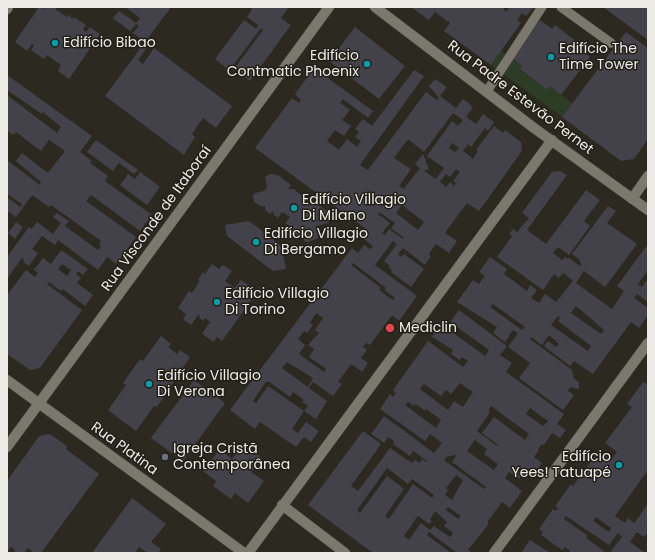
<!DOCTYPE html>
<meta charset="utf-8">
<style>
body{margin:0}
#map{position:relative;width:655px;height:560px;overflow:hidden;background:#2b2920;font-family:Poppins,sans-serif}
canvas{display:block}
.frame{position:absolute;inset:0;border:8px solid #ecebe5;pointer-events:none}
</style>
<div id="map">
<canvas width="655" height="560"></canvas>
<div class="frame"></div>
</div>
<script>
const ctx = document.querySelector('canvas').getContext('2d');
ctx.lineJoin = 'round';
function paint(path, color) { ctx.fillStyle = color; ctx.fill(path, 'evenodd'); }
const toPath = rows => new Path2D(rows.map(r => 'M' + r).join(''));
function trace(path, color, width, dash) { ctx.strokeStyle = color; ctx.lineWidth = width; ctx.lineCap = dash ? 'butt' : 'round'; ctx.setLineDash(dash || []); ctx.stroke(path); }
function write(font, color, halo, rows, align = 'center') {
  ctx.font = font + ' Poppins,sans-serif'; ctx.lineWidth = 3; ctx.setLineDash([]); ctx.textBaseline = 'middle'; ctx.strokeStyle = halo; ctx.fillStyle = color; for (const [text, x, y, turn = 0] of rows) {
    ctx.save(); ctx.translate(x, y); ctx.rotate((+turn || 0) * Math.PI / 180); ctx.textAlign = isNaN(turn) ? turn : align; if (halo) ctx.strokeText(text, 0, 0); ctx.fillText(text, 0, 0); ctx.restore();
  }
}
const green = toPath([
 [501,51,522,66,520,70,547,90,550,86,572,103,562,117,491,65]
]);
const building = toPath([
 [39,7,44,9,45,7,57,7,55,9,67,17,68,15,73,19,74,17,86,25,83,29,86,32,90,27,100,34,69,79,58,71,61,65,47,55,44,59,31,50,34,45,32,44,27,51,15,42],
 [125,7,171,7,145,42,133,33,139,26,136,24,130,31,113,18,119,11,136,23,140,18],
 [250,7,289,7,281,18,291,25,250,81,234,69,263,30,261,28,232,67,229,65,226,68,215,59,244,20,256,29,258,25,247,17,252,9],
 [411,7,502,7,506,12,510,7,534,7,526,16,522,13,517,20,521,23,491,65,444,31,450,23,435,12,429,20],
 [603,7,648,7,648,40],
 [540,20,552,29,555,25,581,45,579,48,590,57,561,95,550,86,547,90,520,69,522,66,512,58],
 [355,27,405,66,379,99,329,61],
 [626,32,648,48,648,139,634,159,621,161,562,117],
 [145,42,149,45,138,60,143,64,154,48,232,106,216,128,203,118,192,134,195,137,184,155,105,96],
 [314,68,373,111,368,118,343,99,340,103,350,110,342,120,351,126,344,136,335,130,327,141,339,150,347,139,357,147,361,141,355,137,359,132,355,129,363,119,372,126,414,70,424,76,360,165,368,170,426,92,437,100,439,98,429,86,435,79,447,87,440,96,456,108,463,99,473,107,466,117,476,124,483,114,494,122,488,131,485,128,471,147,468,144,463,151,473,159,478,151,476,150,494,126,503,133,505,130,521,142,522,151,479,211,467,203,445,233,457,241,449,253,436,244,429,254,431,256,425,265,403,248,398,254,401,257,404,254,424,269,411,287,391,272,392,270,388,267,390,266,384,261,397,244,393,241,375,265,417,296,399,321,392,315,370,345,366,343,363,347,367,350,361,358,368,363,362,372,351,364,338,382,342,384,333,396,313,382,309,388,327,401,316,419,304,411,308,406,302,402,304,400,293,392,290,397,268,381,265,383,253,401,256,403,268,386,304,411,292,429,298,433,306,422,319,431,311,442,304,437,296,447,260,422,255,429,230,410,352,248,358,253,364,245,370,249,373,246,361,237,366,229,255,148,292,98,299,103,301,100,295,94],
 [453,113,463,120,458,126,452,121,427,156,444,168,436,179,424,171,429,169,423,154,415,164,420,168,404,189,399,186,411,169,394,158,408,139,424,152],
 [452,143,459,148,455,152,449,148],
 [456,169,460,172,453,181,456,183,454,186,450,182,446,187,440,182,446,174,450,177],
 [402,205,424,222,418,230,396,213],
 [379,212,395,223,391,228,404,238,403,239,389,229,385,235,382,233,390,223,378,214],
 [353,263,386,288,384,290,395,298,393,300,379,290,381,288,351,265],
 [316,313,323,318,315,330,319,333,308,345,314,349,309,357,326,369,324,372,299,354,305,345,298,339,304,331,307,333,313,325,310,323],
 [287,362,313,378,308,387,282,368],
 [7,75,92,136,80,152,92,161,90,163,108,176,105,181,152,215,140,231,91,195,86,201,136,237,116,264,107,257,98,270,58,240,55,245,42,236,32,249,38,253,29,266,23,262,24,260,22,258,7,279,7,257,29,227,32,229,37,222,53,234,61,223,53,217,57,213,69,221,65,226,98,250,101,246,99,244,101,241,51,205,49,207,32,195,16,217,7,211,7,197,20,207,22,204,7,194,7,160,40,185,41,182,16,161,22,153,48,173,65,151,49,140,41,151,16,132,13,135,7,131,7,95,57,133,61,127,43,112,42,114,7,90],
 [96,140,138,170,134,174,119,163,113,171,87,152],
 [560,171,567,175,527,230,546,244,586,190,600,200,584,221,590,226,569,255,558,247,553,253,562,260,565,257,568,259,569,258,580,266,582,264,579,262,580,260,572,254,608,206,616,211,607,223,637,244,605,287,584,271,576,283,612,309,624,291,617,286,648,244,648,270,638,284,642,287,648,279,648,302,637,294,634,298,648,308,648,315,639,328,631,322,593,374,574,361,570,366,544,346,548,341,556,347,559,344,549,335,542,345,531,337,530,339,572,370,574,379,579,382,579,387,578,389,570,387,568,391,574,395,563,410,519,378,530,363,508,347,518,333,513,330,505,342,493,333,497,327,457,302,473,280,479,284,485,276,479,272,490,257,507,269,504,274,527,291,530,285,537,290,531,298,539,303,545,294,556,302,573,281,567,276,563,273,559,278,554,274,543,290,497,257,512,236,509,234,513,229,517,232,529,218,522,213,552,172],
 [493,304,525,327,522,330,490,307],
 [576,306,604,330,601,334,571,313],
 [558,316,560,318,558,321,591,346,588,351,551,325],
 [140,172,160,187,147,205,120,185,128,174,135,179],
 [270,174,278,175,291,185,288,189,294,189,309,202,311,204,313,201,329,213,329,223,316,226,318,238,308,242,305,241,291,230,293,228,285,223,290,217,282,212,278,218,274,215,273,211,270,214,265,210,265,206,260,206,254,202,253,196,255,193,264,191,267,187,265,177],
 [249,221,284,248,280,253,283,253,286,269,273,271,227,236,225,225],
 [16,222,23,227,15,239,8,233],
 [61,250,88,269,83,275,78,271,76,274,81,278,77,283,93,295,85,306,63,289,61,291,49,282,47,284,82,310,40,368,30,370,7,354,7,295,26,270,35,277,38,273,34,270,43,258,51,264],
 [62,264,71,270,67,276,58,269],
 [212,264,219,269,223,265,232,271,225,281,235,288,241,280,253,288,250,292,255,295,222,341,217,337,214,342,202,334,210,322,205,318,203,321,199,318,200,316,198,315,191,325,183,319,186,314,178,308,189,291,192,293,200,281,198,280,203,272,205,274],
 [459,310,507,346,500,355,512,363,506,372,564,414,557,424,566,430,560,438,552,433,544,445,542,444,538,449,539,450,534,457,542,463,535,473,527,468,519,479,509,472,505,478,522,491,510,508,502,502,488,521,488,525,468,550,472,553,455,553,456,552,429,532,427,535,451,553,373,553,308,505,363,431,381,444,351,486,358,491,390,448,412,463,415,460,420,463,422,459,426,462,427,461,413,451,410,456,393,444,394,441,388,437,384,443,371,434,384,416,434,453,442,443,430,434,425,441,380,409,390,394,393,397,396,393,393,390,428,341,463,367,468,361,462,357,460,360,451,354,453,350,432,337,441,324,485,356,489,350,450,322],
 [460,383,473,392,463,407,454,401,448,410,420,389,424,384,441,396,446,390,451,394],
 [408,402,414,406,416,404,425,411,426,409,441,420,436,428,405,405],
 [491,406,529,434,525,440,494,417,482,433,498,445,497,446,477,431,489,414,489,409],
 [530,408,548,421,543,426,526,414],
 [475,440,487,449,484,454,498,464,494,470,467,451],
 [454,455,456,456,452,462,486,487,484,489,444,460,446,457],
 [387,468,408,484,412,479,434,495,432,498,413,484,389,519,385,516,404,489,387,476,360,513,357,510],
 [456,475,463,480,452,500,445,495,448,490,446,488],
 [448,507,461,516,458,519,446,510],
 [435,511,447,522,444,526,453,533,450,537,434,526,430,530,421,523,409,540,404,536,418,516,429,524,432,521,430,520],
 [161,336,171,344,168,347,177,354,180,350,190,357,157,407,154,406,136,431,108,410,126,385,123,383,140,359,143,361],
 [194,380,225,403,183,461,151,438],
 [643,382,648,385,648,470,615,516,625,523,628,518,634,523,648,504,648,533,644,537,637,532,630,542,645,553,614,553,611,551,622,537,618,533,609,545,566,516,564,519,588,536,586,538,604,551,603,553,569,553,570,551,565,547,562,550,541,535,543,532,539,529,553,509,556,511,558,508,555,506,571,484,573,486,599,451,611,460,617,452,605,443,632,407,627,404],
 [596,517,611,528,609,532,593,521],
 [50,434,67,446,66,449,99,474,41,553,34,553,28,548,24,553,13,553,15,550,11,547,7,552,7,481,39,436],
 [243,444,262,458,251,472,264,481,248,503,235,493,231,499,213,486,216,481,203,471,220,449,232,459],
 [132,498,166,524,151,542,161,549,158,553,148,553,139,547,135,553,92,553],
 [530,540,550,553,521,553]
]);
const lane = toPath([
 [561,7,611,43],
 [487,91,542,7]
]);
const street = toPath([
 [375,7,534,128,648,210],
 [7,9,8,7],
 [632,199,648,176],
 [7,380,244,553],
 [7,447,329,7],
 [282,505,345,553],
 [248,553,552,140],
 [494,553,648,343]
]);
const markers = [
 [55,43,4,"#0f9aa8"],
 [551,57,4,"#0f9aa8"],
 [367,64,4,"#0f9aa8"],
 [294,208,4,"#0f9aa8"],
 [256,242,4,"#0f9aa8"],
 [217,302,4,"#0f9aa8"],
 [390,328,5,"#e0444e"],
 [149,384,4,"#0f9aa8"],
 [165,457,4,"#6b7280"],
 [619,465,4,"#0f9aa8"]
];
const poiNames = [
 ["Edifício Bibao",63,43],
 ["Edifício The",559,49],
 ["Time Tower",559,65],
 ["Edifício",359,56,"right"],
 ["Contmatic Phoenix",359,72,"right"],
 ["Edifício Villagio",302,200],
 ["Di Milano",302,216],
 ["Edifício Villagio",264,234],
 ["Di Bergamo",264,250],
 ["Edifício Villagio",225,294],
 ["Di Torino",225,310],
 ["Mediclin",399,328],
 ["Edifício Villagio",157,376],
 ["Di Verona",157,392],
 ["Igreja Cristã",173,449],
 ["Contemporânea",173,465],
 ["Edifício",611,457,"right"],
 ["Yees! Tatuapé",611,473,"right"]
];
const streetNames = [
 ["Rua Padre Estevão Pernet",520,98,37],
 ["Rua Visconde de Itaboraí",157,219,-54],
 ["Rua Platina",124,449,36]
];
paint(green, '#2d3c25');
paint(building, '#43424b');
trace(lane, '#48463f', 10);
trace(street, '#48463f', 11);
trace(lane, '#7b786e', 9);
trace(street, '#7b786e', 10);
for (const [x, y, r, color] of markers) { const dot = new Path2D(); dot.arc(x, y, r, 0, 2 * Math.PI); ctx.fillStyle = color; ctx.fill(dot); trace(dot, '#211f17', 1.5); }
write('14px', '#ecebe5', '#211f17', poiNames, 'left');
write('14px', '#ecebe5', '#211f17', streetNames);
</script>
